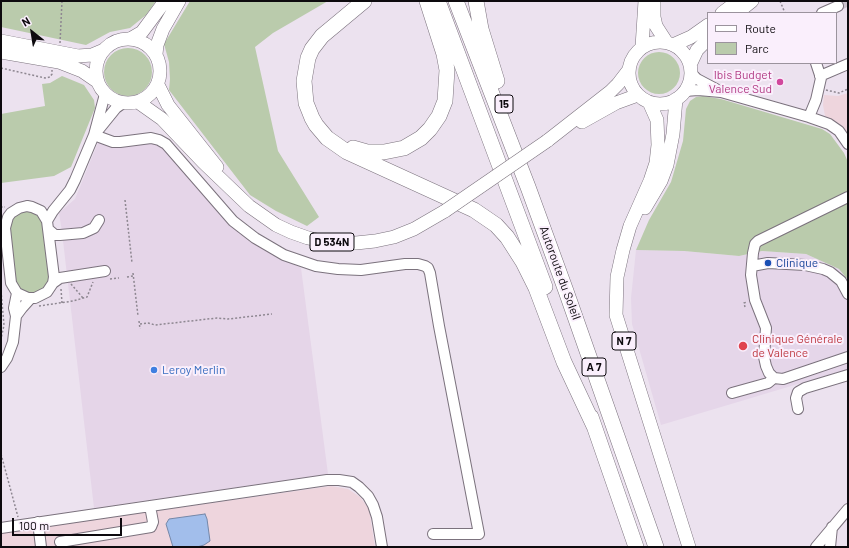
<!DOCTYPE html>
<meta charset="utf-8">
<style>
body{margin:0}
#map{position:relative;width:849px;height:548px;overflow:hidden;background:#ece2ef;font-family:Barlow,sans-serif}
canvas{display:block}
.frame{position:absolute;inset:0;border:2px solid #0d0a0e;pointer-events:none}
.legend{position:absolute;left:707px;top:12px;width:130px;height:52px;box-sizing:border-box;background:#faeffc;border:1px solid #9b939d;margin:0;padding:5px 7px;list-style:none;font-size:12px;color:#0d0a0e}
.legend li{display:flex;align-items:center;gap:8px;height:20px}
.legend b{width:20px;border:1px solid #9b939d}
.north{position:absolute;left:12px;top:12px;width:40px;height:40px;-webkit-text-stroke:3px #faeffc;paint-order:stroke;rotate:330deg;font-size:11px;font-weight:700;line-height:16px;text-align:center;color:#0d0a0e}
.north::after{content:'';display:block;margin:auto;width:14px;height:18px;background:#0d0a0e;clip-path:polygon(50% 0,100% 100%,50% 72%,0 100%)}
.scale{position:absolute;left:12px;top:518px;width:110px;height:18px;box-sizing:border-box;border:2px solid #0d0a0e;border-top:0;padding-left:5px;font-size:12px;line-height:14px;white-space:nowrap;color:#0d0a0e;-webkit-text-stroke:3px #faeffc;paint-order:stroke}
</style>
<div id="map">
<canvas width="849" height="548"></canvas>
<div class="frame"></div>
<ul class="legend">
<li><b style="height:5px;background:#fff"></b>Route</li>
<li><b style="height:11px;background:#bacbac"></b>Parc</li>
</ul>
<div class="north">N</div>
<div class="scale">100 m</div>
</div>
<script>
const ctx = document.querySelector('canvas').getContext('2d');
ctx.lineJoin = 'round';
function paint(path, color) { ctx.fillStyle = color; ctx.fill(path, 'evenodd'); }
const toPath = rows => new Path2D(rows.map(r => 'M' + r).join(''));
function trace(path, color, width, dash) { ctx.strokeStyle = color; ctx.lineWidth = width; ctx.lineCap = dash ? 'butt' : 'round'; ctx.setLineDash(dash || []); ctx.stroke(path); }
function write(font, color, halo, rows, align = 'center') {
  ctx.font = font + ' Barlow,sans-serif'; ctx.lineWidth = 4; ctx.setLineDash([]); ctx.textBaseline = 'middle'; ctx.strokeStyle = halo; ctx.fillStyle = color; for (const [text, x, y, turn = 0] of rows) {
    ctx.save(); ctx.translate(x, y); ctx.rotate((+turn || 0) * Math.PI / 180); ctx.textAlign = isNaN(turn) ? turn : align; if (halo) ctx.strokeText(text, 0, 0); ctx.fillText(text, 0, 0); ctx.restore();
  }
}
const built = toPath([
 [99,140,128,145,151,143,161,145,245,237,262,249,301,268,328,474,94,508,62,232,59,213,75,199]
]);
const industrial = toPath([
 [848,93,848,135,836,123,825,116,823,105,824,95,838,96],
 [331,486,348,489,360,497,369,509,375,547,1,547,1,533]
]);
const medical = toPath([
 [636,250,684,251,739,256,762,251,806,254,839,269,848,280,848,369,661,425,632,324,631,298]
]);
const green = toPath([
 [1,1,156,1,146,15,130,28,110,32,86,45,1,27],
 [190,1,328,1,273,33,255,47,278,151,319,217,307,226,276,211,250,195,169,90,170,79,169,62,164,44],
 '104 72a24 24 0 1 1 48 0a24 24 0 1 1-48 0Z',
 '638 73a21 21 0 1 1 42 0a21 21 0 1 1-42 0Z',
 [62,76,84,85,94,100,95,108,71,167,54,176,1,183,1,114,45,106,42,84,50,83],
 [703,96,721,99,822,129,830,134,844,153,848,162,848,280,839,269,806,254,762,251,739,256,684,251,636,250,649,220,671,182,683,141,686,109,690,101,696,97],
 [26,211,36,213,43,221,50,279,47,286,38,293,28,294,19,289,14,279,9,227,11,221,16,215]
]);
const water = toPath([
 [205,514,207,519,210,541,204,545,197,547,173,547,166,524,169,519,205,514]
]);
const minorTunnel = toPath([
 [838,6,848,1]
]);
const path = toPath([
 [780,1,785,13],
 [60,43,62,1],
 [1,68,45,78,50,77,52,74,52,70],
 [826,90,839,93,848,89],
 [125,200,132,263],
 [1,208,2,207,5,207],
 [133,273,138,316],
 [127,277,133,276],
 [110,279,119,278],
 [71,284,83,298],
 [61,289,62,303],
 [1,291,4,325,1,339],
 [39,306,73,301,87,297,93,282],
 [745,307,744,303,747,302],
 [139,321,140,329],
 [140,324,148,323,155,325,217,318,228,319,272,314],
 [1,454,18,517]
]);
const minor = toPath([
 [822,13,838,6],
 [691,73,697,79,716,89],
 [820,76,848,64],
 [685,91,698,90,721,92,809,117,829,124,839,131,848,144],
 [809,117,816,100,821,78,816,63],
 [99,129,116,108,123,103],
 [94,135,113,142,120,142,151,138,159,140,166,144,233,221,255,238,284,255,316,266,338,269,361,270,405,264,418,264,425,266,428,268,430,273,439,326,479,534,433,534],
 [848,197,758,241,755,244,753,253,751,275,755,300,766,328,764,357,766,366,769,373,774,378,783,379,848,357],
 [27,206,32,207,41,211,47,221,54,277,53,283,47,292,35,298,28,298,17,293,11,283,5,228,8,217,11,213,19,208,27,206],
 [47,221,53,211,70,190,75,180,94,135,105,94],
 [48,229,55,235,60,235,83,233,94,228,99,220],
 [752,266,768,263,805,265,823,269,830,272,841,281,848,294],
 [53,283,60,278,105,271],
 [16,316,22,308,31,298],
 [1,367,7,358,13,342,16,316,14,308,17,293],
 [732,393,768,383,774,378],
 [798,409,796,398,798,392,805,388,848,375],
 [38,522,41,547],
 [1,528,327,480,339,480,352,482,359,487,368,496,373,505,377,517,382,547],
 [60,542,151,527,153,522,150,506],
 [816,547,848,509],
 [830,547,832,527]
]);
const major = toPath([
 [654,1,654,17,656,26,667,43],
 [722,13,738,1],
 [737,13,752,1],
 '96 71a32 32 0 1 1 64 0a32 32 0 1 1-64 0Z',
 [130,39,142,32,165,1],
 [1,41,78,56,92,55,104,50],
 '629 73a31 31 0 1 1 62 0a31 31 0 1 1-62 0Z',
 [673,45,691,37,708,25],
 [642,47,645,1],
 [1,52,59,62,82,71,98,82],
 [156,54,157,45,163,29,179,1],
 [690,65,697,50,708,39],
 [158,85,168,105,217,167],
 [138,102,162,119,203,162,249,206,276,225,291,232,308,238,322,241,356,243,375,241,394,237,414,229,445,211],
 [649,102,657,120,658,145,656,163,650,181,630,226,623,250,617,277,616,315,689,547],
 [582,122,616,103,638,95],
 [547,141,611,91,618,84,628,71],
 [645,208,661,181,667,165,673,134,676,99]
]);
const highway = toPath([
 [364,1,322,36,312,49,308,58,304,81,306,103,312,118,316,125,327,138,347,152,474,210,496,225,507,237,523,262,536,288,564,362,594,426],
 [438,1,545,287],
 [456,1,528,187,566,291,656,547],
 [476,1,481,29,497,81],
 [353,148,367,152,384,152,404,148,421,138,430,129,439,116,445,101,447,70,444,54,427,1],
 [591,417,636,547]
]);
const majorBridge = toPath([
 [445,211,547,141]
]);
const markers = [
 [780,82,4,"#d1479c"],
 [768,263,4,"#1a4fb4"],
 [743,346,5,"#e0444e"],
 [154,370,4,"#3f7fe0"]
];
const shields = [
 [504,104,18],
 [332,242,44],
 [624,341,24],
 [594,367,24]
];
const shieldNames = [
 ["15",504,104],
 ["D 534N",332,242],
 ["N 7",624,341],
 ["A 7",594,367]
];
const hotelNames = [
 ["Ibis Budget",772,75],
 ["Valence Sud",772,89]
];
const transitNames = [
 ["Clinique",776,263]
];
const streetNames = [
 ["Autoroute du Soleil",560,273,70]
];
const healthNames = [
 ["Clinique Générale",752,339],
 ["de Valence",752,353]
];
const shopNames = [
 ["Leroy Merlin",162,370]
];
paint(built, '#e5d5e8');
paint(industrial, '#eed5dd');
paint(medical, '#e5d6e9');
paint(green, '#bacbac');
paint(water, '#a2beeb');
trace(water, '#7588a9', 1);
trace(minorTunnel, '#cbc2cd', 10, [10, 5]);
trace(minor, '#7b727d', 12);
trace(major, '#7b727d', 14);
trace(highway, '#7b727d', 16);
trace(path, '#8e8791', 1.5, [2, 2]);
trace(minor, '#fff', 10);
trace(major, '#fff', 13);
trace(highway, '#fff', 15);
trace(majorBridge, '#7b727d', 14, []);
trace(majorBridge, '#fff', 13);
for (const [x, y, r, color] of markers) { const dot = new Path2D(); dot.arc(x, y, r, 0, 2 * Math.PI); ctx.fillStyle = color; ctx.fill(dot); trace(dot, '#faeffc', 1.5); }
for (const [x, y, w] of shields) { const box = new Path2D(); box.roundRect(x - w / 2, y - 9, w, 18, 3); ctx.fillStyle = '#faeffc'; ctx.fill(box); trace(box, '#0d0a0e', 1); }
write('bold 11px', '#0d0a0e', null, shieldNames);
write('12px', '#b23c85', '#faeffc', hotelNames, 'right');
write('12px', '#164399', '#faeffc', transitNames, 'left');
write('12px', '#0d0a0e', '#faeffc', streetNames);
write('12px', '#be3a42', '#faeffc', healthNames, 'left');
write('12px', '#366cbe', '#faeffc', shopNames, 'left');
</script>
